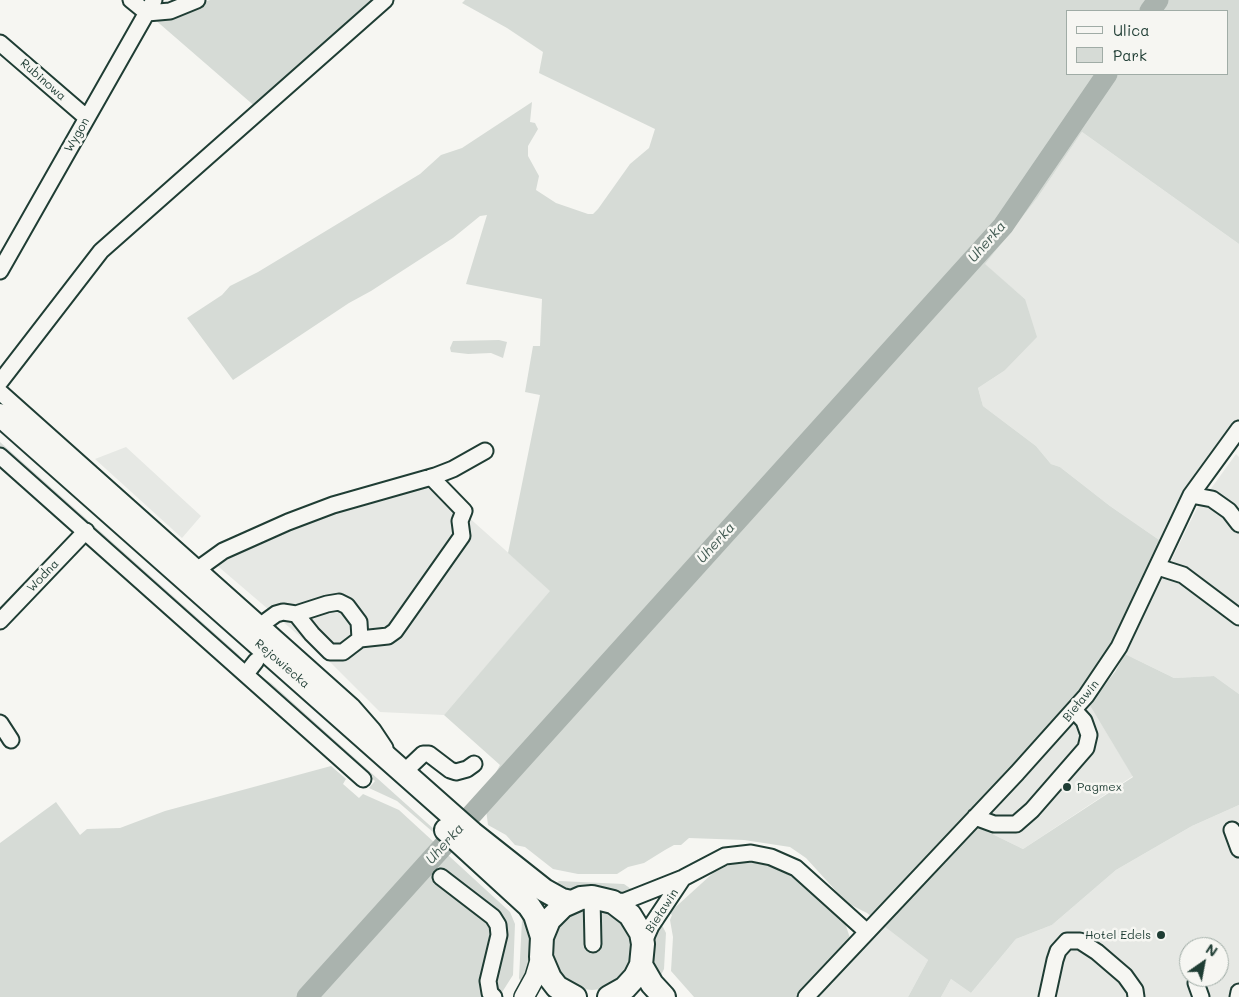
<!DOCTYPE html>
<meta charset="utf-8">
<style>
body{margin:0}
#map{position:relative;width:1239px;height:997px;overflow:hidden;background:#f6f6f2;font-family:Mali,sans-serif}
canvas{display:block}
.legend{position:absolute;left:1066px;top:10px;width:162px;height:65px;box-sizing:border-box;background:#f6f6f2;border:1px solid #a0aca6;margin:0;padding:6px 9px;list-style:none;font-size:15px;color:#1f3d34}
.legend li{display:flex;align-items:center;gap:10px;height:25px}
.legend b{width:25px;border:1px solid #a0aca6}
.north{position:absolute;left:1179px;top:937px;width:50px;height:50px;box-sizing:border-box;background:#f6f6f2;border:1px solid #a0aca6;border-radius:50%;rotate:33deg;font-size:14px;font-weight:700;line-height:20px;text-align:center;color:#1f3d34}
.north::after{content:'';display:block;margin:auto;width:18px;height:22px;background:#1f3d34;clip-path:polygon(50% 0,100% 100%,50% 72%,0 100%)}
</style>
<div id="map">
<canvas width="1239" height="997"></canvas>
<ul class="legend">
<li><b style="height:6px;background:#f6f6f2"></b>Ulica</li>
<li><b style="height:14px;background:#d6dbd6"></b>Park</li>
</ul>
<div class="north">N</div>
</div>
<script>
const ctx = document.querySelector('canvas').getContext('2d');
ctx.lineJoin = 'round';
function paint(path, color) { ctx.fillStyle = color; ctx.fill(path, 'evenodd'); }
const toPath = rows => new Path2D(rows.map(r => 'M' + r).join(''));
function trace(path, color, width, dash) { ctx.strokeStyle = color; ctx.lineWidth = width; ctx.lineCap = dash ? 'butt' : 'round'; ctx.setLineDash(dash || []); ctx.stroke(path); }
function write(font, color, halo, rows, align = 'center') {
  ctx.font = font + ' Mali,sans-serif'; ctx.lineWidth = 5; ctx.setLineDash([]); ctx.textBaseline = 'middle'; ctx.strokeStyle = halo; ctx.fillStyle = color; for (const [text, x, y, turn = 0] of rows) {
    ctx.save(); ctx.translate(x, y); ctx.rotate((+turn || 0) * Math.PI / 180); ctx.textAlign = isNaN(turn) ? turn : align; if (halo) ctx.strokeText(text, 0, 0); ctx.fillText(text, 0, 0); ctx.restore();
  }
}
const built = toPath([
 [1082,132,1239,244,1239,419,1217,450,1165,544,1110,506,1060,467,1051,464,1036,446,983,406,978,388,1004,371,1025,299,984,264,1038,197],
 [126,447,201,516,182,538,95,459],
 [1236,454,1239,457,1239,694,1214,676,1174,678,1125,654,1197,508],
 [428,481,551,591,444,715,380,712,331,663,213,562,289,525],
 [1089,704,1133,776,1023,849,974,825],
 [1239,805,1239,997,941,997,951,979,971,993,1016,939,1052,925,1116,870,1192,826],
 [1189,947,1219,947,1219,977,1189,977],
 [879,922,928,960,908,997,813,997]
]);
const green = toPath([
 [210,0,381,0,258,109,153,18,178,12],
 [465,0,1239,0,1239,244,1082,132,1038,197,985,264,1025,299,1037,337,1004,371,978,388,983,406,1036,446,1051,464,1060,467,1110,506,1165,544,1116,644,1087,685,974,825,1023,849,1133,777,1089,704,1115,672,1125,654,1174,678,1214,676,1239,694,1239,805,1192,826,1116,870,1052,925,1016,939,971,993,951,979,941,997,908,997,928,960,867,913,847,903,806,858,790,847,744,840,689,838,681,845,674,845,665,850,644,863,628,867,617,874,578,874,553,869,525,847,515,845,506,835,488,825,484,794,500,765,444,715,550,591,508,553,540,395,525,392,533,346,540,346,542,299,466,284,487,215,480,216,453,238,371,291,349,303,233,380,187,318,222,295,230,286,258,272,344,220,420,174,441,155,462,148,532,102,530,122,535,123,538,129,528,146,528,156,539,176,536,190,556,203,588,214,593,214,598,209,630,164,649,148,655,129,539,73,543,52,507,28,462,3],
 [1068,11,1228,11,1228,74,1068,74],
 [499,340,507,342,503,358,491,353,468,354,451,352,450,348,453,341],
 [0,442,239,655,243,663,0,452],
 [257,674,271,683,436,831,434,833,397,801,369,788,375,781,257,677],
 [331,766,346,779,343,784,359,798,363,794,399,810,510,912,515,924,513,975,499,997,0,997,0,843,56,802,80,835,87,829,120,828,165,811],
 [748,861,777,868,804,884,845,923,850,938,848,946,799,997,694,997,671,971,673,937,670,920,672,915,669,913,713,873,729,865],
 [559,881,624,884,634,891,621,894,575,894,551,887],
 '552 950a40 40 0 1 1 80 0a40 40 0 1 1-80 0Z',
 [527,916,534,949,523,987,519,978,522,920],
 [661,923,666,933,664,969,658,981,650,958,652,939]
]);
const river = toPath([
 [1150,11,1158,0],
 [307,997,1003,226,1107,74]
]);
const minor = toPath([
 [131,0,147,13,170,11,197,0],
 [0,43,87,118],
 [0,271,154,0],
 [0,382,101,251,385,0],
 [0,392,352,706,373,730,385,748],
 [0,456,363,779],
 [1191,495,1212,499,1229,511,1239,524],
 [1158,567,1183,575,1239,617],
 [198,569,223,551,288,522,333,505,435,476,453,469,485,451],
 [0,621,86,531],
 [261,625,276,614,283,612,296,614,312,634,330,652,343,652,360,639,359,622,347,606,339,602,327,604,296,614],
 [360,639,388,636,395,631,462,536,460,521,464,511,431,477],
 [246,674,256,661],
 [0,723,11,740],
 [404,772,423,754,429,754,450,770,456,772,467,769,474,764],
 [975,817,994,824,1016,824,1032,810,1086,748,1089,735,1084,721,1074,710],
 [1232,830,1239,849],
 [441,877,493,917,498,925,499,935,488,981,490,993,494,997],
 [592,897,593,944],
 [613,902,625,901,683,878,725,856,751,853,771,857,796,868,866,931],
 [643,944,651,926,683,878],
 [1196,983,1201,997],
 [806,997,1017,773,1086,696,1119,647,1191,495,1239,429],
 [1047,997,1055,960,1058,951,1067,941,1080,941,1097,952,1125,976,1135,990,1136,997],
 [1238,997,1239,992]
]);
const major = toPath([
 [524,997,535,977,541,957]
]);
const highway = toPath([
 [0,415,472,833,544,890,562,900,571,902],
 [446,830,529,906,535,915,542,937],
 [641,965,652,984,664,997],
 [575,997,557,987,550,978,541,957,542,937,549,920,563,906,581,898,592,897,613,902,630,915,641,933,643,944,641,965,635,977,625,988,609,997]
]);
const markers = [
 [1067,787,5,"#1f3d34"],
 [1161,935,5,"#1f3d34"]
];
const streetNames = [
 ["Rubinowa",43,80,41],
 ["Wygon",77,135,-60],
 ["Wodna",43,576,-46],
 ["Rejowiecka",282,664,41],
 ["Bieławin",1081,701,-51],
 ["Bieławin",662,911,-57]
];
const poiNames = [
 ["Pagmex",1077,787],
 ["Hotel Edels",1151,935,"right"]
];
const waterNames = [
 ["Uherka",987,242,-49],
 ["Uherka",716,543,-48],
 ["Uherka",445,844,-48]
];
paint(built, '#e6e8e4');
paint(green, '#d6dbd6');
trace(river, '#aab3ae', 21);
trace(minor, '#1f3d34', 19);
trace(major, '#1f3d34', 22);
trace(highway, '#1f3d34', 26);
trace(minor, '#f6f6f2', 15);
trace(major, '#f6f6f2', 19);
trace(highway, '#f6f6f2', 22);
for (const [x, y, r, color] of markers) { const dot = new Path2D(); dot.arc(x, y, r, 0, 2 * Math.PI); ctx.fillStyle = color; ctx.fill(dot); trace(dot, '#f6f6f2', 2); }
write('12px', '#1f3d34', '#f6f6f2', streetNames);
write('12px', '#1f3d34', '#f6f6f2', poiNames, 'left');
write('italic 14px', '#425a52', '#f6f6f2', waterNames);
</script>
